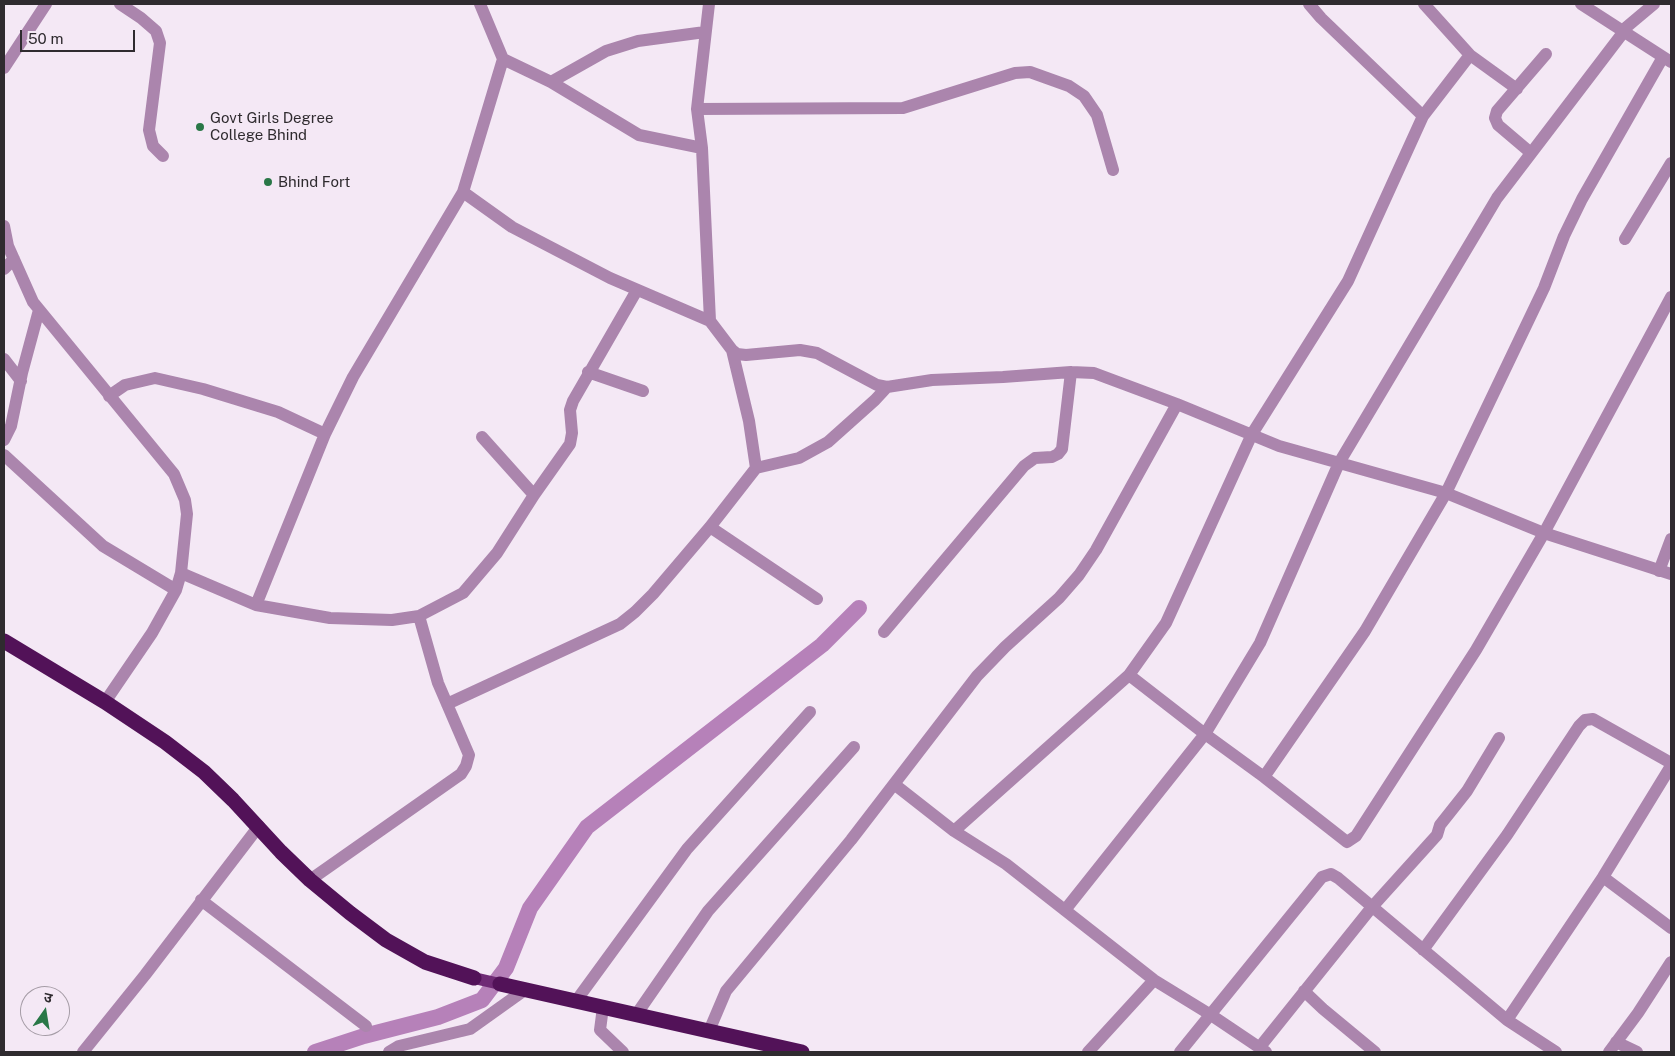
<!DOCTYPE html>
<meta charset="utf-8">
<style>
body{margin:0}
#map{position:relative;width:1675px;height:1056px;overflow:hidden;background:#f4e8f5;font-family:"Public Sans","Noto Sans Devanagari",sans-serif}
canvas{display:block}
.frame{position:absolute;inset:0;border:5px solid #2f2b2f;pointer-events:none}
.north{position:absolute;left:20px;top:986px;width:50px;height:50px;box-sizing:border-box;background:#f4e8f5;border:1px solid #a59ca6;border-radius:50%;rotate:13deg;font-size:14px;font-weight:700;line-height:20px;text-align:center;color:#2f2b2f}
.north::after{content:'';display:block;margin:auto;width:18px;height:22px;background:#297747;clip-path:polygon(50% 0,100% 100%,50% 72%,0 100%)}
.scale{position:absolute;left:20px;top:30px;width:115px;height:22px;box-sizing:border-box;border:2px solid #2f2b2f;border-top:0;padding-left:6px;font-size:15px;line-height:18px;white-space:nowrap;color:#2f2b2f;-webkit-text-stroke:4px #f4e8f5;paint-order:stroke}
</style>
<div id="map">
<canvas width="1675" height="1056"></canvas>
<div class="frame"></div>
<div class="north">उ</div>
<div class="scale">50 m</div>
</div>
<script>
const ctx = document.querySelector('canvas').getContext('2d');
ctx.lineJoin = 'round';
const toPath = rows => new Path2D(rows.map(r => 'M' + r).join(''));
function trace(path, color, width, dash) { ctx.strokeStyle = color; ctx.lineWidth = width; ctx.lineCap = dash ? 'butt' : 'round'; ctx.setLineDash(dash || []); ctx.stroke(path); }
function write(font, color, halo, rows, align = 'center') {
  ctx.font = font + ' "Public Sans",sans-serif'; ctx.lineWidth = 4; ctx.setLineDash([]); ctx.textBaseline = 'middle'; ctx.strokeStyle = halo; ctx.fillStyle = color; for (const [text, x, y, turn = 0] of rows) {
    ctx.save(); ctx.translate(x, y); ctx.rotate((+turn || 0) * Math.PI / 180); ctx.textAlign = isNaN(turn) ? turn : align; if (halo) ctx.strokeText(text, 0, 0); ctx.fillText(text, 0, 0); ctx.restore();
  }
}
const canal = toPath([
 [315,1052,364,1036,438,1017,482,1000,506,968,530,908,587,827,822,645,859,608]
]);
const minor = toPath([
 [120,4,141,18,156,31,160,43,149,130,153,146,163,156],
 [709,4,697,109,702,148,710,321],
 [1309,4,1321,18,1423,116],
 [1424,4,1470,55,1517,89],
 [1581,4,1671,62],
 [503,59,551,82,639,135,702,148],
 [4,68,46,4],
 [551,82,606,51,638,41,705,32],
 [697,109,903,108,1015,73,1030,72,1069,86,1084,96,1097,115,1113,170],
 [1531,153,1498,125,1495,118,1497,111,1546,54],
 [463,192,512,227,610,278,710,321,732,350,737,354,746,355,800,350,817,353,877,385,887,387,932,380,1003,377,1071,372,1094,373,1177,404,1279,446,1446,493,1544,533,1671,574],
 [4,226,8,246,33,302,174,474,185,500,187,514,181,573,176,590,152,633,105,702],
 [1625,239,1671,163],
 [4,269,14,259],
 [4,359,21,381],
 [588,372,643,391],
 [109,396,125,385,155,378,203,389,278,412,325,434],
 [482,437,534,495],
 [4,440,11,426,22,373,39,310],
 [4,455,103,546,176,590],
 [756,468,799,458,828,442,875,400,887,387],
 [710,527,817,599],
 [1659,571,1671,539],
 [181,573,256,605,330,618,392,620,419,616,463,593,497,553,534,495,570,444,572,433,570,410,573,401,637,290],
 [256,605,325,434,353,377,463,192,503,59,480,4],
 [884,632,1024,466,1035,458,1052,457,1058,454,1062,449,1071,372],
 [1129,675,1205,734,1264,777,1347,842,1356,836,1476,650,1544,533,1671,297],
 [447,704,620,624,635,612,653,594,710,527,756,468,749,421,732,350],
 [1264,777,1365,631,1446,493,1544,288,1564,236,1582,199,1663,57],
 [894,784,954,831,1006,864,1154,980,1211,1015,1266,1052],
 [954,831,1129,675,1166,623,1252,434,1348,281,1423,116,1470,55],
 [1603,877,1671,928],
 [310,880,461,774,466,766,469,755,438,683,419,616],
 [201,900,366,1026],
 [1065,910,1205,734,1260,643,1339,463,1497,198,1622,34,1623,30,1654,4],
 [1423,950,1507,835,1579,726,1585,720,1593,719,1671,763],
 [1304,991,1323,1009,1375,1052],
 [576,1001,687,849,810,712],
 [603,1007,600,1030,623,1052],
 [636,1015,708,911,854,747],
 [1507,1020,1603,877,1671,766],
 [709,1031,726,991,851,840,977,676,1005,647,1059,598,1079,575,1096,550,1177,404],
 [1616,1042,1637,1052],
 [1259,1048,1372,907,1437,835,1440,825,1467,791,1499,738],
 [83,1052,145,975,259,826],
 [389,1052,399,1046,470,1029,526,989],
 [1088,1052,1154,980],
 [1180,1052,1322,877,1331,874,1338,878,1507,1020,1556,1052],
 [1609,1052,1638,1013,1671,962]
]);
const major = toPath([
 [474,978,500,984]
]);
const highway = toPath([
 [4,641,105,702,165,742,204,772,233,800,281,852,310,880,350,913,386,940,425,962,474,978],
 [500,984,802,1052]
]);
const markers = [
 [200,127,5,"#297747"],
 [268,182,5,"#297747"]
];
const poiNames = [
 ["Govt Girls Degree",210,118],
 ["College Bhind",210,135],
 ["Bhind Fort",278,182]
];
trace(canal, '#b681b9', 16);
trace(minor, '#ab85ad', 12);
trace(major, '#6f2b75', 12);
trace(highway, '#521258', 15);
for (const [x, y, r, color] of markers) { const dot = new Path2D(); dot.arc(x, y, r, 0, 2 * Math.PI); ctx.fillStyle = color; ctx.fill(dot); trace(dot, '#f4e8f5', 2); }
write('15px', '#2f2b2f', '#f4e8f5', poiNames, 'left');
</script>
